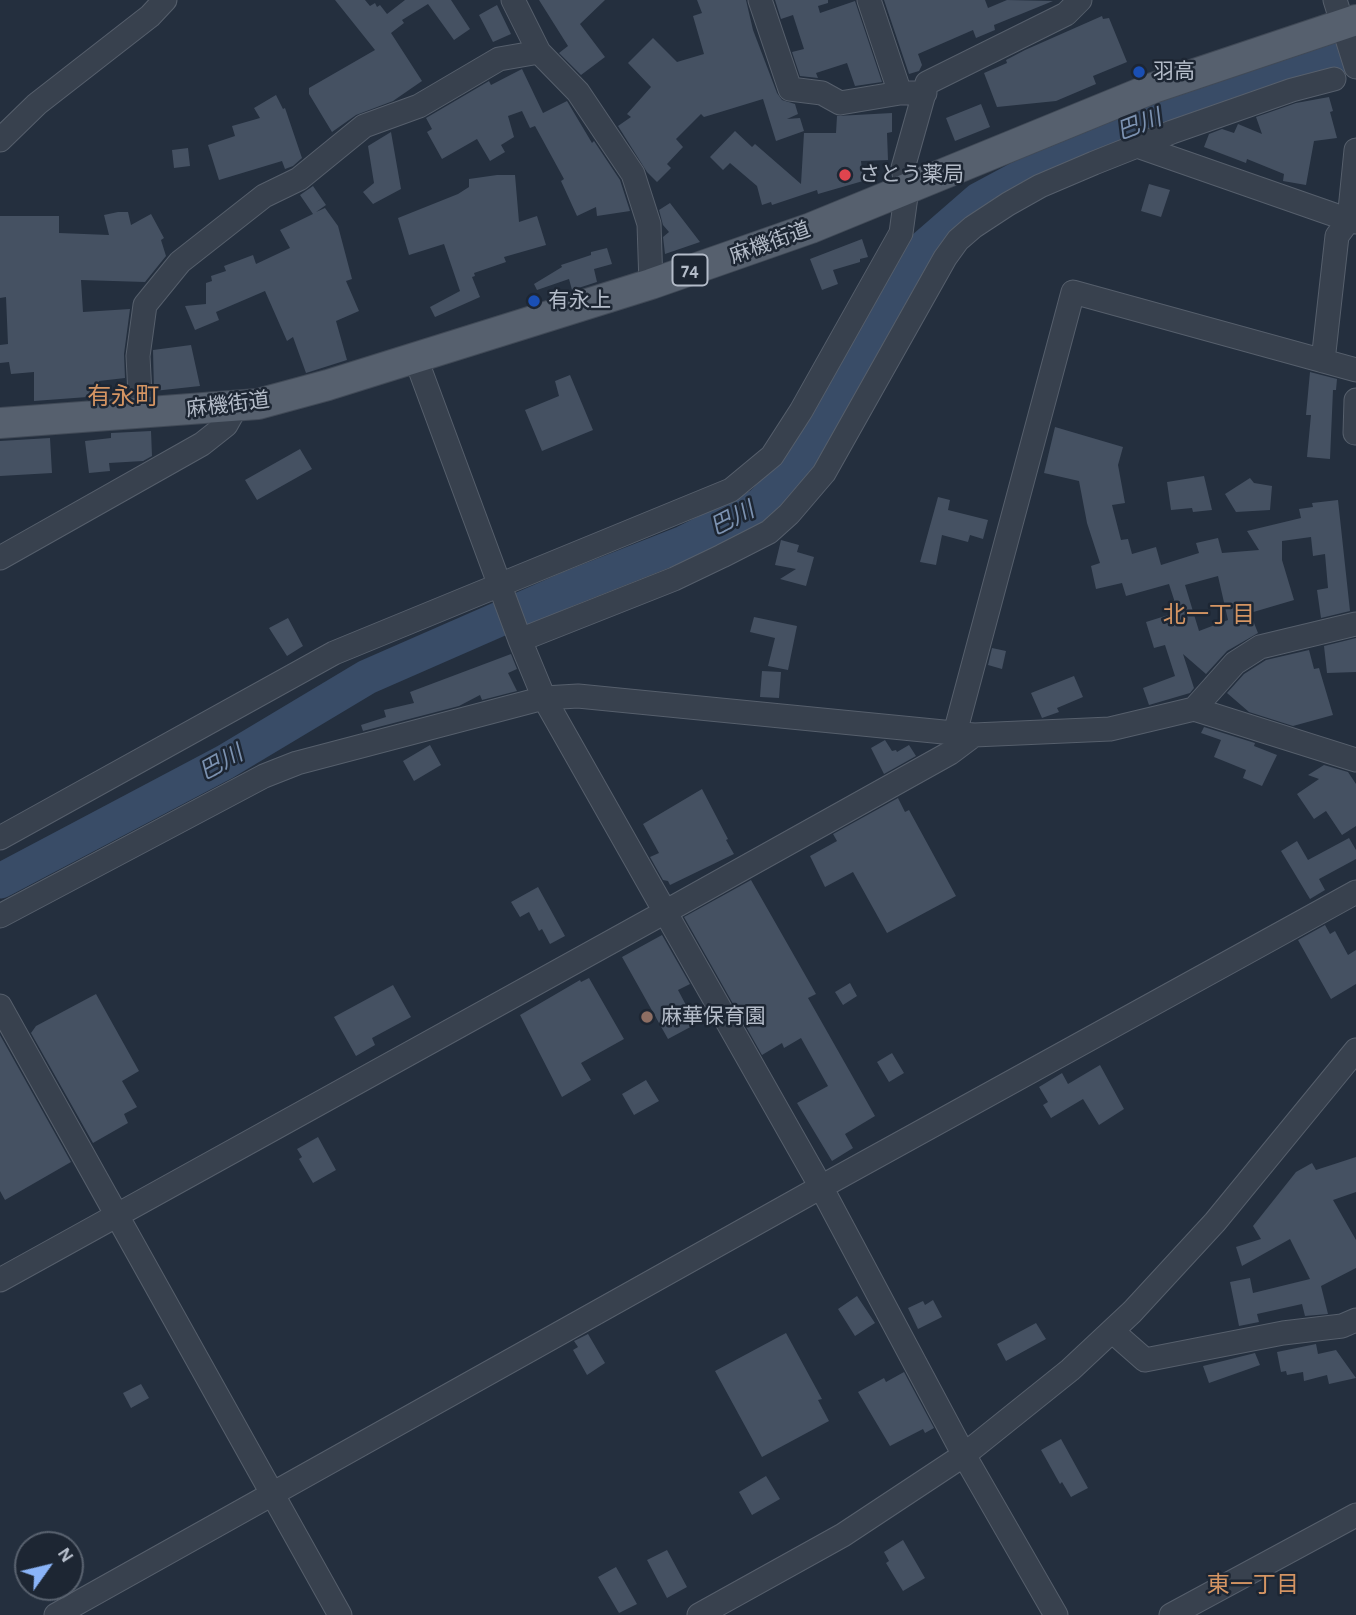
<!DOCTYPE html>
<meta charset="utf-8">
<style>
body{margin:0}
#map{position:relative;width:1356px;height:1615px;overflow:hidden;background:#242f3e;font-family:"Alegreya Sans",sans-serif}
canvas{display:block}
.north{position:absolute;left:14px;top:1531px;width:70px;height:70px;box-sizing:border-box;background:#1d2633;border:2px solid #59626f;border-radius:50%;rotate:56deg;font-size:19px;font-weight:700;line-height:28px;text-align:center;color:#b4bcc9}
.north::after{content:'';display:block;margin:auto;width:24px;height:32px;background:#8ab4f8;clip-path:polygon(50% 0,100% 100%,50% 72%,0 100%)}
</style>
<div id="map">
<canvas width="1356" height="1615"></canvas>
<div class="north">N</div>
</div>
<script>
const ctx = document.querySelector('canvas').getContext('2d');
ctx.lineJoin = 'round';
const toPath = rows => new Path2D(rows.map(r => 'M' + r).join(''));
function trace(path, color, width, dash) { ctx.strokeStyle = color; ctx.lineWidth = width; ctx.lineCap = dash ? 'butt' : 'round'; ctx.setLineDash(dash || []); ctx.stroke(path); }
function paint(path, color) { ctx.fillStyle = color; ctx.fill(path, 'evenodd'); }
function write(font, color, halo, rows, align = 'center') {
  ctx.font = font + ' "Alegreya Sans","Noto Sans JP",sans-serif'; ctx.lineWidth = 5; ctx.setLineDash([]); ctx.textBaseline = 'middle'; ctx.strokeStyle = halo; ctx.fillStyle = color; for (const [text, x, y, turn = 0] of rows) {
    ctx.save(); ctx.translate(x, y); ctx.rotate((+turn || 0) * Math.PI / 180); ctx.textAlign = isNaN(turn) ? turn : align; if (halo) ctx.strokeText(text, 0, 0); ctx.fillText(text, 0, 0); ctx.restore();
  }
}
const river = toPath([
 [0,881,225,762,367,677,568,589,684,543,761,505,805,459,925,247,979,200,1063,155,1251,82,1356,51]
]);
const building = toPath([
 [335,0,365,0,370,6,375,3,377,7,380,5,387,14,405,0,451,0,470,29,454,40,428,4,402,20,404,23,391,33,422,81,393,101,356,115,332,132,309,94,309,88,375,50],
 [539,0,605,0,580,24,605,57,581,75,559,53,568,46],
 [697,0,746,0,753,30,777,93,782,100,795,104,798,114,787,119,800,118,804,131,776,141,763,99,704,117,701,114,676,139,683,147,667,164,671,168,657,182,647,172,618,126,631,117,627,114,651,87,628,63,653,38,677,62,704,54,693,16,702,13],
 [775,0,828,0,828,3,818,6,820,13,855,1,882,82,855,86,847,63,816,73,818,78,800,76,792,52,804,49,793,15,781,19],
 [884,0,985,0,988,8,1007,0,1053,1,994,25,995,30,976,38,973,30,918,54,922,65,919,71,909,74],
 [497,5,511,34,493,42,479,15],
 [1102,16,1103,19,1109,18,1127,62,1093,76,1096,84,1056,101,997,107,984,73,1007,63,1006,60,1025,50],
 [522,69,543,113,567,101,592,143,594,141,620,180,630,211,597,216,596,207,577,216,561,181,564,179,535,126,530,128,522,111,508,116,514,137,501,145,505,152,490,161,477,139,442,159,427,132,432,129,426,118,489,81,491,85],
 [276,95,283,109,285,108,302,158,293,166,285,169,282,161,219,180,208,145,235,136,232,126,260,118,254,108],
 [1329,97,1333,111,1330,112,1337,138,1314,141,1306,185,1283,181,1284,174,1247,159,1246,163,1204,147,1209,134,1222,129,1234,133,1238,124,1262,134,1256,117,1296,103],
 [981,104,990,127,955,141,946,118],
 [892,113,892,132,887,133,888,160,861,161,863,181,818,194,817,190,772,205,771,202,762,205,757,186,730,163,723,170,710,157,735,131,752,147,755,144,801,184,804,133,836,133,837,116],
 [391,132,401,189,373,204,363,192,374,183,368,146],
 [188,148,190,166,174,168,172,150],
 [497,175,515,175,519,222,537,216,546,245,504,257,506,262,474,273,475,276,472,277,480,297,435,317,430,307,460,291,444,244,409,255,398,218,458,194,469,187,469,179],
 [1149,184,1170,190,1161,217,1141,211],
 [313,186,326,205,316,212,325,208,338,226,352,279,346,281,359,311,336,321,347,360,306,373,293,337,287,341,265,291,216,312,219,320,195,330,185,306,206,304,206,283,212,281,211,276,226,271,224,266,253,255,256,264,290,248,280,230,313,214,300,195],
 [670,203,700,242,665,254,663,237,669,232,663,225,659,210],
 [118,212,128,212,131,225,151,214,164,238,161,240,166,256,145,282,81,280,83,312,130,309,124,354,125,378,99,381,101,396,34,401,34,372,11,374,9,362,0,363,0,345,8,344,6,297,0,298,0,216,59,216,59,233,109,235,104,215],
 [862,239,868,257,860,259,860,262,833,270,838,284,822,290,810,259],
 [607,248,612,264,594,269,597,282,572,290,569,279,537,290,534,284,562,267,561,265,591,255,591,252],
 [191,345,200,386,154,391,153,350],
 [1310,372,1337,379,1336,390,1333,390,1330,459,1307,457,1311,415,1306,415],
 [570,375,593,430,542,451,525,410,559,396,555,381],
 [1055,427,1123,447,1118,465,1125,503,1112,505,1121,540,1128,539,1132,554,1156,547,1161,565,1199,553,1196,543,1218,538,1222,553,1259,550,1247,531,1301,518,1299,509,1313,507,1312,503,1338,500,1350,611,1321,618,1317,590,1328,588,1325,554,1313,556,1311,537,1282,541,1282,560,1294,600,1250,613,1258,633,1227,651,1206,674,1183,654,1194,688,1190,693,1149,705,1143,688,1175,676,1165,645,1154,648,1146,622,1178,612,1169,584,1126,596,1122,583,1096,589,1091,566,1100,563,1087,523,1079,481,1044,473],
 [1218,576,1228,620,1199,631,1185,585],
 [151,431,152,456,143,461,109,463,110,471,89,473,85,441,111,438,111,433],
 [50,438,52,473,0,476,0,441],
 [300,449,312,469,257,500,245,480],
 [1204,476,1212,510,1193,512,1192,508,1171,510,1167,482],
 [1250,478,1254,483,1272,486,1270,510,1236,512,1225,494],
 [938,497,950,500,948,510,988,520,983,539,970,535,968,542,942,535,936,565,920,562],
 [781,540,799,545,797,552,814,557,806,586,780,579,796,569,775,565],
 [754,617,797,626,788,670,768,666,775,638,750,632],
 [288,618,303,646,287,656,269,628],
 [1356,638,1356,672,1327,673,1324,646],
 [992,648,1006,651,1002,669,988,665],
 [1309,650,1314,669,1319,668,1333,715,1293,726,1249,712,1227,693,1244,674,1266,660],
 [511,654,517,669,508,673,517,691,482,700,480,695,459,706,363,731,361,725,386,717,384,710,414,703,410,692],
 [762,671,781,672,779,698,760,697],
 [1074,676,1083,697,1057,708,1059,712,1042,718,1031,693],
 [1204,727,1255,743,1254,746,1277,755,1262,786,1243,778,1246,770,1214,757,1221,740,1201,733],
 [885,740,892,751,896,750,897,752,909,745,916,756,884,774,871,748],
 [430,745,441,765,414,781,403,761],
 [1324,765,1348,772,1356,784,1356,826,1342,835,1326,811,1314,819,1297,794,1319,779,1308,775],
 [702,789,728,839,726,840,734,854,670,885,668,881,663,880,650,857,659,853,643,824],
 [898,798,905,812,909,810,956,896,887,933,853,872,825,887,810,856,837,841,833,834],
 [1349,838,1356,850,1356,859,1319,879,1325,890,1310,899,1281,851,1297,841,1308,860],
 [751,880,816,994,808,998,875,1116,845,1134,853,1148,832,1161,797,1103,828,1086,801,1038,784,1048,782,1043,762,1055,684,917],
 [538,887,565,936,550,944,542,929,539,931,529,912,520,917,511,902],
 [1325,925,1330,934,1335,931,1348,955,1356,950,1356,984,1331,999,1298,940],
 [662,935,690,984,678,990,696,1024,668,1039,622,957],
 [589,978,624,1039,581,1063,591,1080,562,1097,520,1015,580,980,581,982],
 [850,983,857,996,843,1005,835,992],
 [393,985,411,1017,372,1038,375,1045,356,1056,334,1017],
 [96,994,139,1071,122,1081,137,1107,124,1114,128,1123,93,1143,31,1033,36,1026],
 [0,1035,71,1162,5,1200,0,1191],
 [892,1053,904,1073,889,1082,877,1062],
 [1100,1065,1124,1109,1099,1125,1083,1099,1051,1118,1043,1105,1048,1102,1039,1087,1062,1073,1068,1084],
 [646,1080,659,1101,634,1115,622,1094],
 [318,1137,336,1170,313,1183,299,1159,302,1157,297,1149],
 [1356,1157,1356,1192,1333,1200,1356,1240,1356,1268,1321,1286,1328,1314,1305,1316,1302,1304,1257,1314,1259,1322,1239,1326,1230,1282,1250,1278,1253,1293,1310,1279,1290,1239,1242,1266,1236,1247,1261,1239,1253,1226,1296,1172,1312,1163,1316,1170],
 [857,1296,875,1323,855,1336,838,1309],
 [933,1300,942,1317,918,1329,908,1308,923,1301,925,1305],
 [1036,1323,1046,1339,1006,1361,997,1344],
 [786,1333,822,1399,818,1400,829,1421,762,1457,715,1371],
 [588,1334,605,1363,587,1375,573,1350,578,1347,574,1341],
 [1316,1344,1318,1354,1336,1350,1356,1378,1329,1384,1327,1375,1304,1381,1303,1372,1287,1375,1286,1371,1281,1372,1277,1352],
 [1255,1353,1260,1365,1209,1383,1203,1366],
 [904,1372,934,1428,925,1433,923,1429,890,1446,858,1392,884,1378,886,1382],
 [141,1384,149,1398,131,1408,123,1393],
 [1061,1439,1088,1488,1071,1497,1062,1482,1060,1484,1041,1450],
 [766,1476,780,1499,752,1515,739,1492],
 [903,1540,925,1578,903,1591,886,1563,889,1561,884,1552],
 [667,1550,687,1587,667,1598,647,1560],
 [616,1567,637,1604,619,1613,598,1577]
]);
const minor = toPath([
 [513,0,539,52,578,92,633,174,649,224,651,284],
 [760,0,790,89,822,93,840,103,900,93,925,93],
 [869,0,900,93],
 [1335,0,1356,67],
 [0,140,37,104,150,16,165,0],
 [1137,146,1349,220,1337,236,1323,361],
 [1356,150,1349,220,1356,222],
 [416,359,520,640,544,698,821,1187,964,1455,1056,1615],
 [141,414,138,356,145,305,180,262,264,196,299,179,364,126,419,106,499,59,539,52],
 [1355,433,1356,400],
 [0,558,202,444,226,425,236,407],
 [520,640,674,579,722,556,769,532,789,514,824,473,945,258,958,240,973,227,1008,204,1040,186,1094,163,1172,132,1292,90,1334,79],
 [1194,709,1356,760],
 [955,733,1073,292,1356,370],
 [0,838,334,653,731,490,772,456,801,411,901,233,907,189,903,168,927,83,1066,14,1080,0],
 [0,916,264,776,297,763,544,698,578,696,974,735,1110,729,1194,709,1235,663,1260,647,1356,624],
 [0,1006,340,1615],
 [0,1280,665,912,950,753,974,735],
 [1112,1331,1145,1360,1283,1333,1342,1326,1356,1320],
 [56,1615,821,1187,1356,892],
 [699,1615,843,1535,964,1455,1070,1370,1132,1312,1215,1222,1356,1050],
 [1171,1615,1356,1515]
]);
const major = toPath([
 [0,423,258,404,328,385,651,284,811,228,1153,88,1356,20]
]);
const markers = [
 [1139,72,7,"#1a4fb4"],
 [845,175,7,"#e0444e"],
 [534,301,7,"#1a4fb4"],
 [647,1017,7,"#8d6e63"]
];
const shields = [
 [690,270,35]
];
const shieldNames = [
 ["74",690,270]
];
const poiNames = [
 ["羽高",1153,72],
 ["さとう薬局",859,175],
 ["有永上",548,301],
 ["麻華保育園",661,1017]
];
const streetNames = [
 ["麻機街道",770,243,-20],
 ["麻機街道",228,405,-7]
];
const waterNames = [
 ["巴川",1139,125,-21],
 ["巴川",732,519,-27],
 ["巴川",221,763,-29]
];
const neighbourhoodNames = [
 ["北一丁目",1209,615],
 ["東一丁目",1253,1585]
];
const quarterNames = [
 ["有永町",123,397]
];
trace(river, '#394c67', 35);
paint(building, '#455162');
trace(minor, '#565f6c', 25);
trace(major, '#414a57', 32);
trace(minor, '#38414e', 23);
trace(major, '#56606e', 30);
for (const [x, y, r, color] of markers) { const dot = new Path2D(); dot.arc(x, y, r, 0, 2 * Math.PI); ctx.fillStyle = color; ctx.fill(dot); trace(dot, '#1d2633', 2.5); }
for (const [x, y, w] of shields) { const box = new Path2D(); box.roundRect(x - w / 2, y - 15.5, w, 31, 5); ctx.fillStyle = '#1d2633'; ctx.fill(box); trace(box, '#b4bcc9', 2); }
write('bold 19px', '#b4bcc9', null, shieldNames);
write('21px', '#b4bcc9', '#1d2633', poiNames, 'left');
write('21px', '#b4bcc9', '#1d2633', streetNames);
write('italic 23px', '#7c92b1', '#1d2633', waterNames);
write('23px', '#d59563', '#1d2633', neighbourhoodNames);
write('24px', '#d59563', '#1d2633', quarterNames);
</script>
